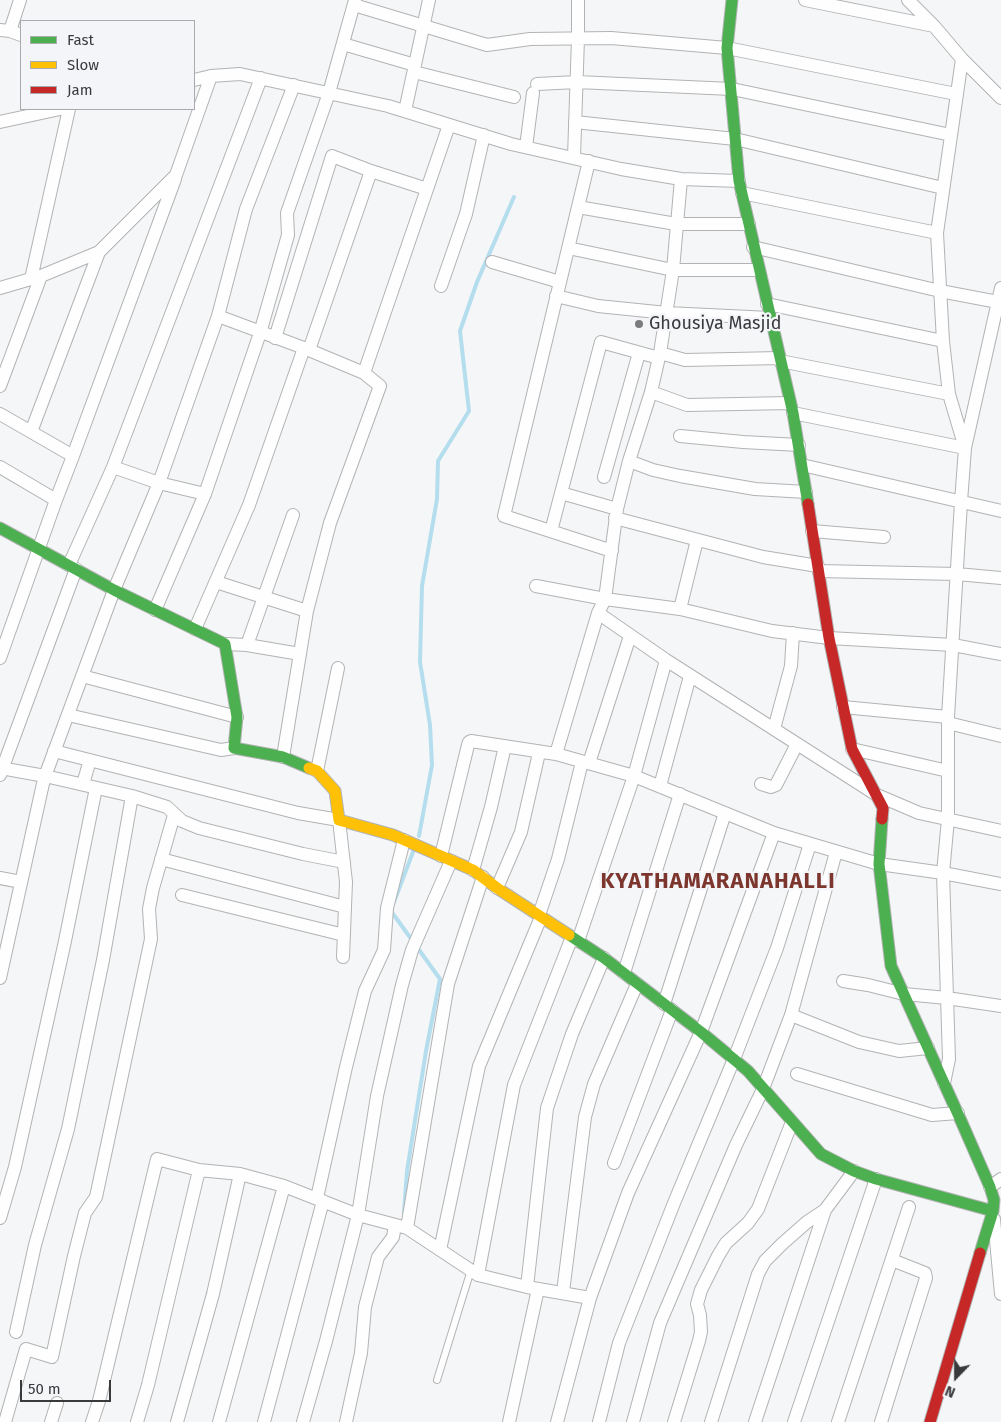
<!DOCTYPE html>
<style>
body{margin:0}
#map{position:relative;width:1001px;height:1422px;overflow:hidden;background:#f5f6f7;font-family:"Fira Sans",sans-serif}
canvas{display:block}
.legend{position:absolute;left:20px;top:20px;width:175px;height:90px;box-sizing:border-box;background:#f4f5f8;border:1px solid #a9aaac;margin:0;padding:6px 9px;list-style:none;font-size:15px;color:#393a3b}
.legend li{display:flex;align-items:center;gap:10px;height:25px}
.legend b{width:25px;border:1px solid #a9aaac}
.north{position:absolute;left:931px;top:1352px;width:50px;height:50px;-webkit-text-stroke:4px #f4f5f8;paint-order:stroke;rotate:202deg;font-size:14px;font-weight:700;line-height:20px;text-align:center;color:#393a3b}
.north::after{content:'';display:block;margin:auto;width:18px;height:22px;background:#393a3b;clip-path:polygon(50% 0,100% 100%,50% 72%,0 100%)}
.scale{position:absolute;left:20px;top:1380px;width:91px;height:22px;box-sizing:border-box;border:2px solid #393a3b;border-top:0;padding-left:6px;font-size:15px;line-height:18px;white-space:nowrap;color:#393a3b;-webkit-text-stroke:4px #f4f5f8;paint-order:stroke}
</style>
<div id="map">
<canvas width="1001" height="1422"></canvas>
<ul class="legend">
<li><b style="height:6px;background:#4caf50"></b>Fast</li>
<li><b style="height:6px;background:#ffc107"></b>Slow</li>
<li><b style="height:6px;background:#c62828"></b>Jam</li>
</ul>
<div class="north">N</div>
<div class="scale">50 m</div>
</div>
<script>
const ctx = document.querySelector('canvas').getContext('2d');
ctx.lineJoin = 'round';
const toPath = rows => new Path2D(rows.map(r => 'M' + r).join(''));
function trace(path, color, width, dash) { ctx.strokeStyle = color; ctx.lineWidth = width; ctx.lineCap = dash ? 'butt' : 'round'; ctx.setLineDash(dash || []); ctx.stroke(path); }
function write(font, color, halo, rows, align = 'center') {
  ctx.font = font + ' "Fira Sans",sans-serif'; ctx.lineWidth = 4.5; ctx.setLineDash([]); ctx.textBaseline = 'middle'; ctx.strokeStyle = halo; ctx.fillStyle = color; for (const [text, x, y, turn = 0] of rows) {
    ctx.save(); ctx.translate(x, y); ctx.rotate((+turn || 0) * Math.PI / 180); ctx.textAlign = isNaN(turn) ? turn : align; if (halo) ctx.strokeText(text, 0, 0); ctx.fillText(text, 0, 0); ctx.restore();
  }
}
const stream = toPath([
 [419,836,432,765,430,725,420,662,422,586,437,499,438,461,469,411,460,331,477,282,514,197],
 [394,902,413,852],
 [392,909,391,911,440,979,426,1051,407,1171,404,1213]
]);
const lane = toPath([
 [437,1380,471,1270]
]);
const street = toPath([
 [805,0,934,26],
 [908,0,934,26,962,59,1001,98],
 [354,5,487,45,530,39,611,38,727,48,956,94],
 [0,30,10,31,21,35],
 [10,31,20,0],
 [343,44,415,65],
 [414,72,514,97],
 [194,80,211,76],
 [537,84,577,82,732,89,951,135],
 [405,111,429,0],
 [0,122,60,109],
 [575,122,735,139,943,188],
 [526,147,533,93],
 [574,157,578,38,578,0],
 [589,161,504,516,612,551],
 [742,193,937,233],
 [578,207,676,224,749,224],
 [753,247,940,291,998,302],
 [568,248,673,270,758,270],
 [492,262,560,282],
 [31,279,69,109],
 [441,286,466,214,484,135],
 [0,288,41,276,99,252,176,175,211,76,240,74,388,106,511,144,621,169,681,179,739,181],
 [556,296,598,306,667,313,770,318],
 [767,304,943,341],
 [218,316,304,348,364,373,380,386,330,523,307,611,283,757],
 [275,338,332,156,371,171,427,189],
 [309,350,371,171],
 [660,353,685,360,780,358],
 [780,361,949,394],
 [364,373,449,125],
 [0,386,41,276],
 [651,392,687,405,790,403],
 [793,413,965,448,949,394,943,341,937,233,962,59],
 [0,414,73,456],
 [31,432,99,252],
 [680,436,743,442,799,445],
 [629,461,653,470,680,476,755,489,806,492],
 [802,465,1001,511],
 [0,467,56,500],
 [113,467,159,483,205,494],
 [604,477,639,353],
 [561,493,617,509],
 [615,518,763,557,818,566],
 [551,531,601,342,659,358],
 [812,531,884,537],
 [69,565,113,467,261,78],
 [819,571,957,574,1001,578],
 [216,582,307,611],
 [536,586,605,599,680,609,772,631,829,638,953,645,1001,654],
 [680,609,697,540],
 [155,610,205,494,260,333,288,235,287,213,329,93,355,0],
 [598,613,666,660,877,795,919,813,1001,831],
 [195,629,249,505,304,348],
 [225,644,247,645,300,654],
 [247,645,293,515],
 [0,658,56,500,73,456,175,179],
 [82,676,237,717],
 [843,707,948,717],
 [68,715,221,750,234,748],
 [948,723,1001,736],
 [774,729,791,666,793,633],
 [852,749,948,771],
 [54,751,298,813,339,820,346,882,343,957],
 [556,754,598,613,605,599,617,509,629,461,651,392,660,353,673,270,681,179],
 [589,763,630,636],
 [0,768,45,776,132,796,167,807,182,821,199,828,303,854,344,862],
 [317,771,338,668],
 [0,775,76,569],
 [83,784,90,760],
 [761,784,771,787,776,785,797,744],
 [660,786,690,676],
 [441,856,468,745,469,742,471,741,556,754,634,776,774,833,879,864,943,873,1001,884],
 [161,859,345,907],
 [473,870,491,807,505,746],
 [0,878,21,882],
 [497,888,521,832,539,753],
 [182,895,344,935],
 [539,915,558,859,582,762],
 [578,941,634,776,666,660],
 [624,973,680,794],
 [0,978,44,779,114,590,159,483,218,316,246,209,294,85],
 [843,981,868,985,904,994,947,998,1001,1006],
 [664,1004,725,813],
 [791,1015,859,1042,899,1051,928,1048],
 [797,1074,932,1115,958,1113],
 [944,1083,949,1059,943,873,948,819,948,717,961,502,965,448,1001,288],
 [614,1163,672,1010],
 [990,1187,1001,1179],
 [317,1198,346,1067,365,991,384,950,387,908,404,840],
 [0,1218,15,1167,65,941,96,788],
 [994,1219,1001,1294],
 [407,1228,448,984,483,877],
 [440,1250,479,1066,541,917],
 [478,1275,514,1085,572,937],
 [527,1287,547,1108,572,1034,604,958],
 [563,1292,585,1117,594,1084,637,984],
 [16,1332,35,1245,68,1129,103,960,132,796],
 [5,1422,26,1349,52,1357,74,1256,85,1213,96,1197,151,939,149,909,153,888,174,815],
 [51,1422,57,1403],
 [92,1422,99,1401,157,1159,199,1170,240,1174,284,1186,358,1215,407,1228,478,1275,527,1287,590,1298],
 [137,1422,148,1385,199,1170],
 [177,1422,213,1294,240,1174],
 [219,1422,284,1186],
 [264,1422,323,1201],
 [303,1422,326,1341,358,1215,377,1096,402,985,412,950,451,861],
 [346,1422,361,1353,365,1307,378,1257,393,1237,395,1225],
 [509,1422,538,1289],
 [557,1422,590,1298,628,1193,701,1032,774,833],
 [599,1422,619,1343,674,1203,734,1059,777,948,810,844],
 [633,1422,660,1323,736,1145,763,1089,791,1015,836,852],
 [674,1422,699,1341,701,1332,700,1315,697,1304,701,1290,718,1256,726,1243,748,1223,758,1209,792,1122],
 [711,1422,758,1274,765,1261,782,1244,807,1222,825,1210,854,1171],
 [755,1422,825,1210],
 [794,1422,876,1179],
 [838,1422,909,1207],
 [881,1422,926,1278,925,1273,892,1260]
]);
const fast = toPath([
 [732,0,727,48,739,181,793,413,808,504],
 [0,528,114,590,225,644,237,717,234,748,283,757,309,768],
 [882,819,879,864,891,966,962,1123,990,1187,994,1200,993,1211,980,1253],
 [569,935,604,958,701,1032,748,1071,821,1154,854,1171,876,1179,993,1211]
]);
const slow = toPath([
 [309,768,317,771,335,791,339,820,393,835,473,870,497,888,569,935]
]);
const jam = toPath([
 [808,504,829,638,852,749,883,808,882,819],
 [930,1422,980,1253]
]);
const markers = [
 [639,324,5,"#7b7c7d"]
];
const poiNames = [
 ["Ghousiya Masjid",649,324]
];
const districtNames = [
 ["KYATHAMARANAHALLI",718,882]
];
trace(stream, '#b4ddee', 4);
trace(lane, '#b2b3b4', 8);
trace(street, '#b2b3b4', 14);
trace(fast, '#b2b3b4', 13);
trace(slow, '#b2b3b4', 13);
trace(jam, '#b2b3b4', 13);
trace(lane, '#fefefe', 6);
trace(street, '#fefefe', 12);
trace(fast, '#4caf50', 11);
trace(slow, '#ffc107', 11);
trace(jam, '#c62828', 11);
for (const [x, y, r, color] of markers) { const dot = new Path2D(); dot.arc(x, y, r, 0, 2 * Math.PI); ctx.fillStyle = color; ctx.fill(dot); trace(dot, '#f4f5f8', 2); }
write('18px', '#393a3b', '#f4f5f8', poiNames, 'left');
ctx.letterSpacing = '1px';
write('bold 22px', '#7c362d', '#f4f5f8', districtNames);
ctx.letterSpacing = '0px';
</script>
